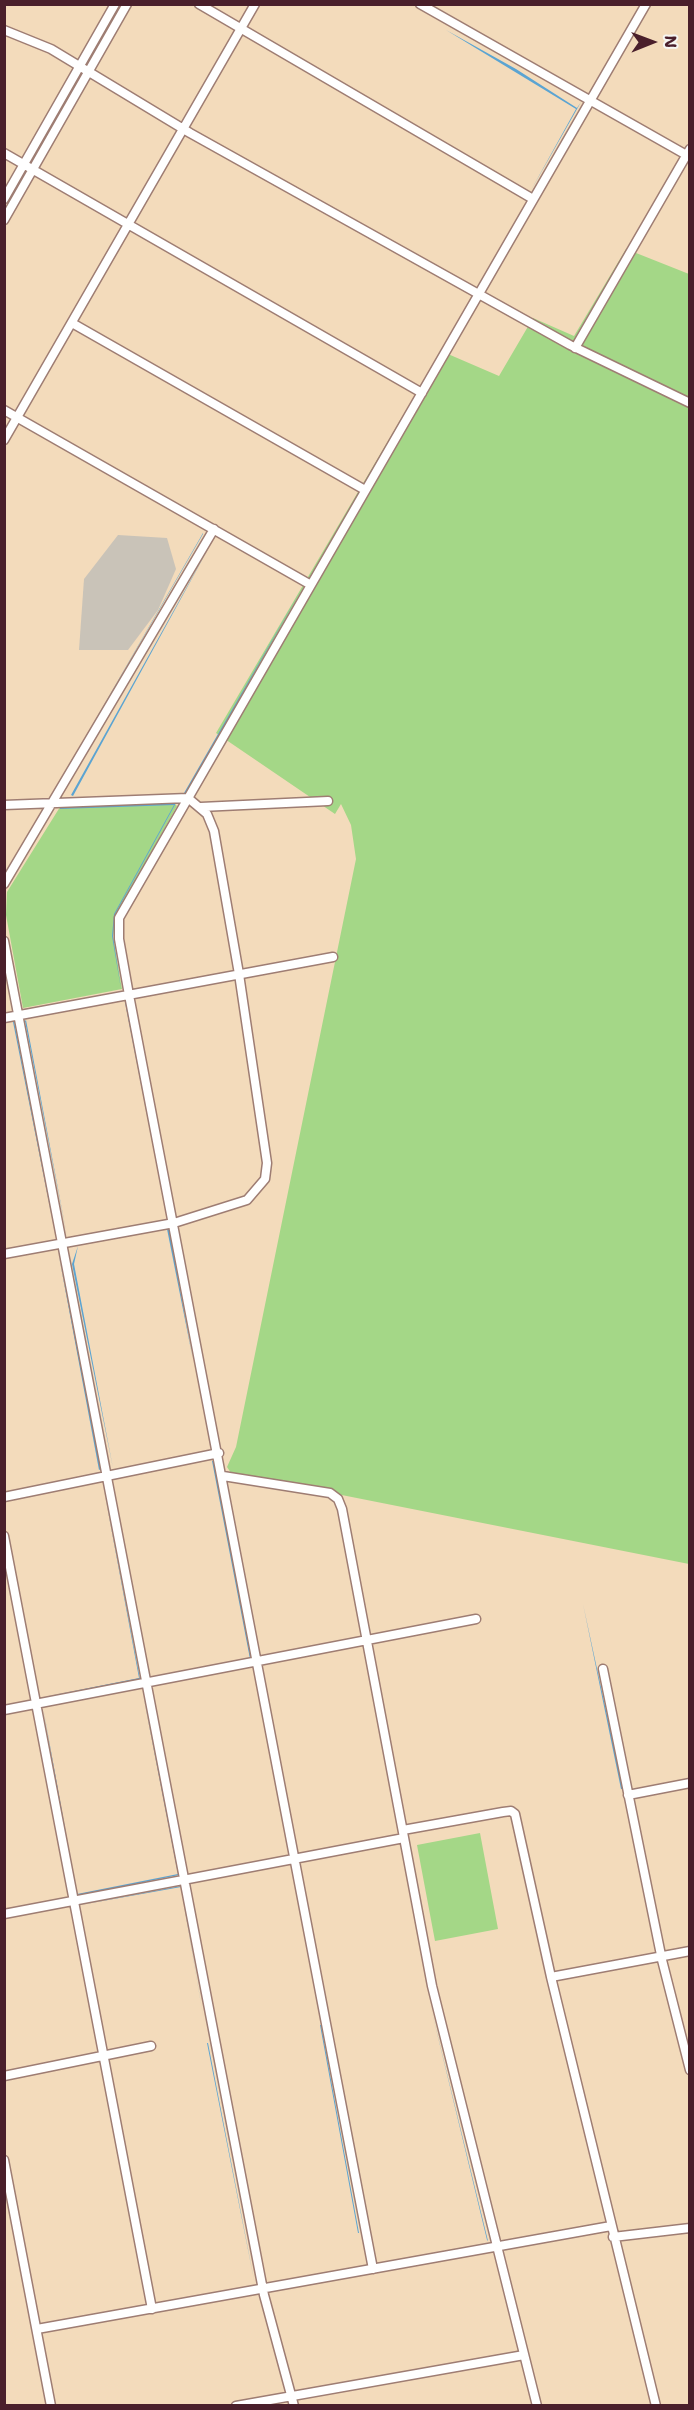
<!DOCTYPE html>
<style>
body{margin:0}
#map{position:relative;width:694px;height:2410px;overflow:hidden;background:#f3dbbb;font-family:"Shantell Sans",sans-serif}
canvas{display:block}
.frame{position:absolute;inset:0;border:6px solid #4a1f2b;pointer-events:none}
.north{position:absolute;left:622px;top:12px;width:60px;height:60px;-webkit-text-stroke:4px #f6f6f2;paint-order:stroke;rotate:89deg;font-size:16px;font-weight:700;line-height:24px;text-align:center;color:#4a1f2b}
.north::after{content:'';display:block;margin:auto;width:21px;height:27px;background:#4a1f2b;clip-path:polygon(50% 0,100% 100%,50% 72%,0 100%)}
</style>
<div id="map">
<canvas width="694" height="2410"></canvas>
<div class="frame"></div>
<div class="north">N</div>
</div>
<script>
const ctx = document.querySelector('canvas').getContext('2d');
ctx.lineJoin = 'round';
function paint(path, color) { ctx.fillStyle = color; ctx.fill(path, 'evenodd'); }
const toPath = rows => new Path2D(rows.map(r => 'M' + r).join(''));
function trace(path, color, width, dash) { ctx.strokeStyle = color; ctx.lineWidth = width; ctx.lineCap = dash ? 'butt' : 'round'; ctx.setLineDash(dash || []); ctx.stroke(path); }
const industrial = toPath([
 [118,535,167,538,176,569,158,610,128,650,79,650,84,579]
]);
const green = toPath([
 [626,249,689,274,689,1564,231,1473,227,1467,236,1447,356,859,351,825,341,804,335,814,216,733,441,351,499,376,533,318,574,336],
 [174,803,177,806,116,915,113,937,122,989,23,1008,6,915,7,892,60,807],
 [480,1833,498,1929,435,1941,417,1845]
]);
const water = toPath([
 [446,30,516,69,577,108,581,102,530,192,576,109],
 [203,533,203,534,52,795],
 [213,540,73,796,71,795],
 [302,588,186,793,184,793],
 [176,803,115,914,113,936,121,989,112,936,114,914,174,805,60,809,60,807],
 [126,1001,168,1218,167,1218,125,1002],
 [26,1020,67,1236,25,1021],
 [14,1021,56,1238,13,1022],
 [167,1229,169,1229,193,1360],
 [78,1246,74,1264,113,1468,72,1264],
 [58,1251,101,1469,99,1470],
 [212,1461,214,1461,251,1659,250,1659],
 [103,1484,140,1679,44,1697,139,1678],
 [583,1604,623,1789,621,1789],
 [142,1689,179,1875,76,1896,43,1707,77,1894,178,1874],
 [181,1886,206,2033,181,1887,80,1905],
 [430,2004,488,2241,487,2240],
 [320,2025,321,2025,359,2233,358,2233],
 [207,2043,208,2043,255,2285]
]);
const minor = toPath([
 [199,4,533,199],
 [420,4,690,157],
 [4,30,51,49,190,133,570,345,690,403],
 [4,153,422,393],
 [4,199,115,4],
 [4,220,127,4],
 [72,323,365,490],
 [575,348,690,149],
 [4,410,311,585],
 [4,440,255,4],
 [4,805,188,798,207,814,214,831,239,974,267,1163,265,1179,247,1200,174,1223,4,1254],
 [201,807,328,801],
 [4,884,214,529],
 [4,941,264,2295,294,2406],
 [4,1018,333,957],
 [223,1476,330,1493,338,1499,342,1509,432,1986,537,2406],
 [4,1497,219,1453],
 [4,1536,152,2309],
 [603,1669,662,1960,690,2070],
 [4,1710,476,1619],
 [628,1795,690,1783],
 [403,1830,503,1812,511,1811,515,1814,551,1977,656,2406],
 [4,1914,404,1838],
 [551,1977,690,1951],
 [4,2076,151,2046],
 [4,2160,51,2406],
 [613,2237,690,2228],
 [373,2269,129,995,119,939,119,918,646,4],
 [37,2329,611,2226],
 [236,2406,524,2355]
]);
paint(industrial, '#c9c3b8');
paint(green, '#a4d787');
paint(water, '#5ba4d2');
trace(minor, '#9e7d73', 11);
trace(minor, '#fff', 8);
</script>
